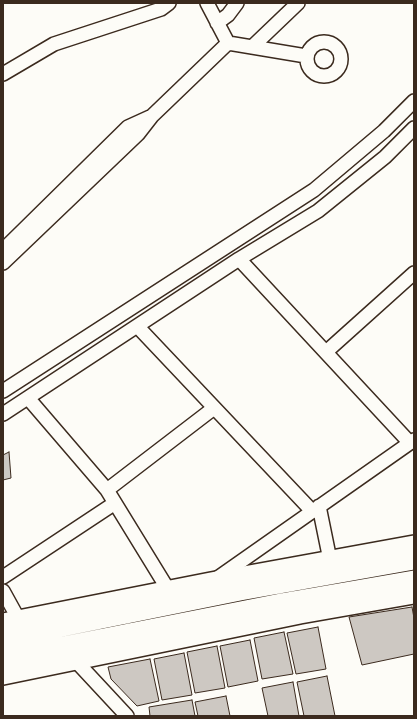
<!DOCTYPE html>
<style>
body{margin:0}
#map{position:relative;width:417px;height:719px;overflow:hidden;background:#fdfcf7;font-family:Dekko,sans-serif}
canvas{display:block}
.frame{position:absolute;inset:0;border:4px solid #3b2a1e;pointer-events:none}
</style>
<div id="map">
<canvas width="417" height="719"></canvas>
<div class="frame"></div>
</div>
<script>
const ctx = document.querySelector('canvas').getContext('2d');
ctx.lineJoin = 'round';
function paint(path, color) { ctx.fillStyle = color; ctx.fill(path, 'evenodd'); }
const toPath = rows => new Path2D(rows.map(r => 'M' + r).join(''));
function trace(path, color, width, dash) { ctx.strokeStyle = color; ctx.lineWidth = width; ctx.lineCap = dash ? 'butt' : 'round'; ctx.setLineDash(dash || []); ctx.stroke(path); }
const building = toPath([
 [9,452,11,478,3,480,3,455,9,452],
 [412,607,414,618,414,654,362,665,349,617,412,607],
 [318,627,326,669,296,674,287,633,318,627],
 [284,632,293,674,262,679,254,638,284,632],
 [250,640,258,681,228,687,220,646,250,640],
 [217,646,225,688,195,693,187,652,217,646],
 [184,653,192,695,162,700,154,659,184,653],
 [150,659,159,701,137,706,111,679,108,667,150,659],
 [327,676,335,716,304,716,297,682,327,676],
 [293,682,299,716,268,716,262,688,293,682],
 [226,696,230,716,198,716,195,702,226,696],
 [192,700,195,716,150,716,149,707,192,700]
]);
const street = toPath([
 [217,23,228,15,237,3],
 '307 59a17 17 0 1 1 34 0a17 17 0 1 1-34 0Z',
 [228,43,306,56],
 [252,47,298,3],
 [3,74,54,44,161,9,169,3],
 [3,250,128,127,150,117],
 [239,259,410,443],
 [3,263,138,134,152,116,228,43,207,3],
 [137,326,312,511],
 [326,352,414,273],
 [3,391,314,190,384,131,414,101],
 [28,398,107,490,169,591],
 [3,414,239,259,318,211,385,157,414,128],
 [107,490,214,408],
 [319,506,330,560],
 [3,577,115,503],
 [216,579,414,440],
 [3,591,19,620],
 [74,659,127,716]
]);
const secondary = toPath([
 [3,623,211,582,414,545],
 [3,639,240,591,414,560],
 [3,658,281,603,414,580],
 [3,675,300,614,414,594]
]);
paint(building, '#cdc8c2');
trace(building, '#3b2a1e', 1);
trace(street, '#3b2a1e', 16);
trace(secondary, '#3b2a1e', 22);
trace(street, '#fdfcf7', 13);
trace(secondary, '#fdfcf7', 19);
</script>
